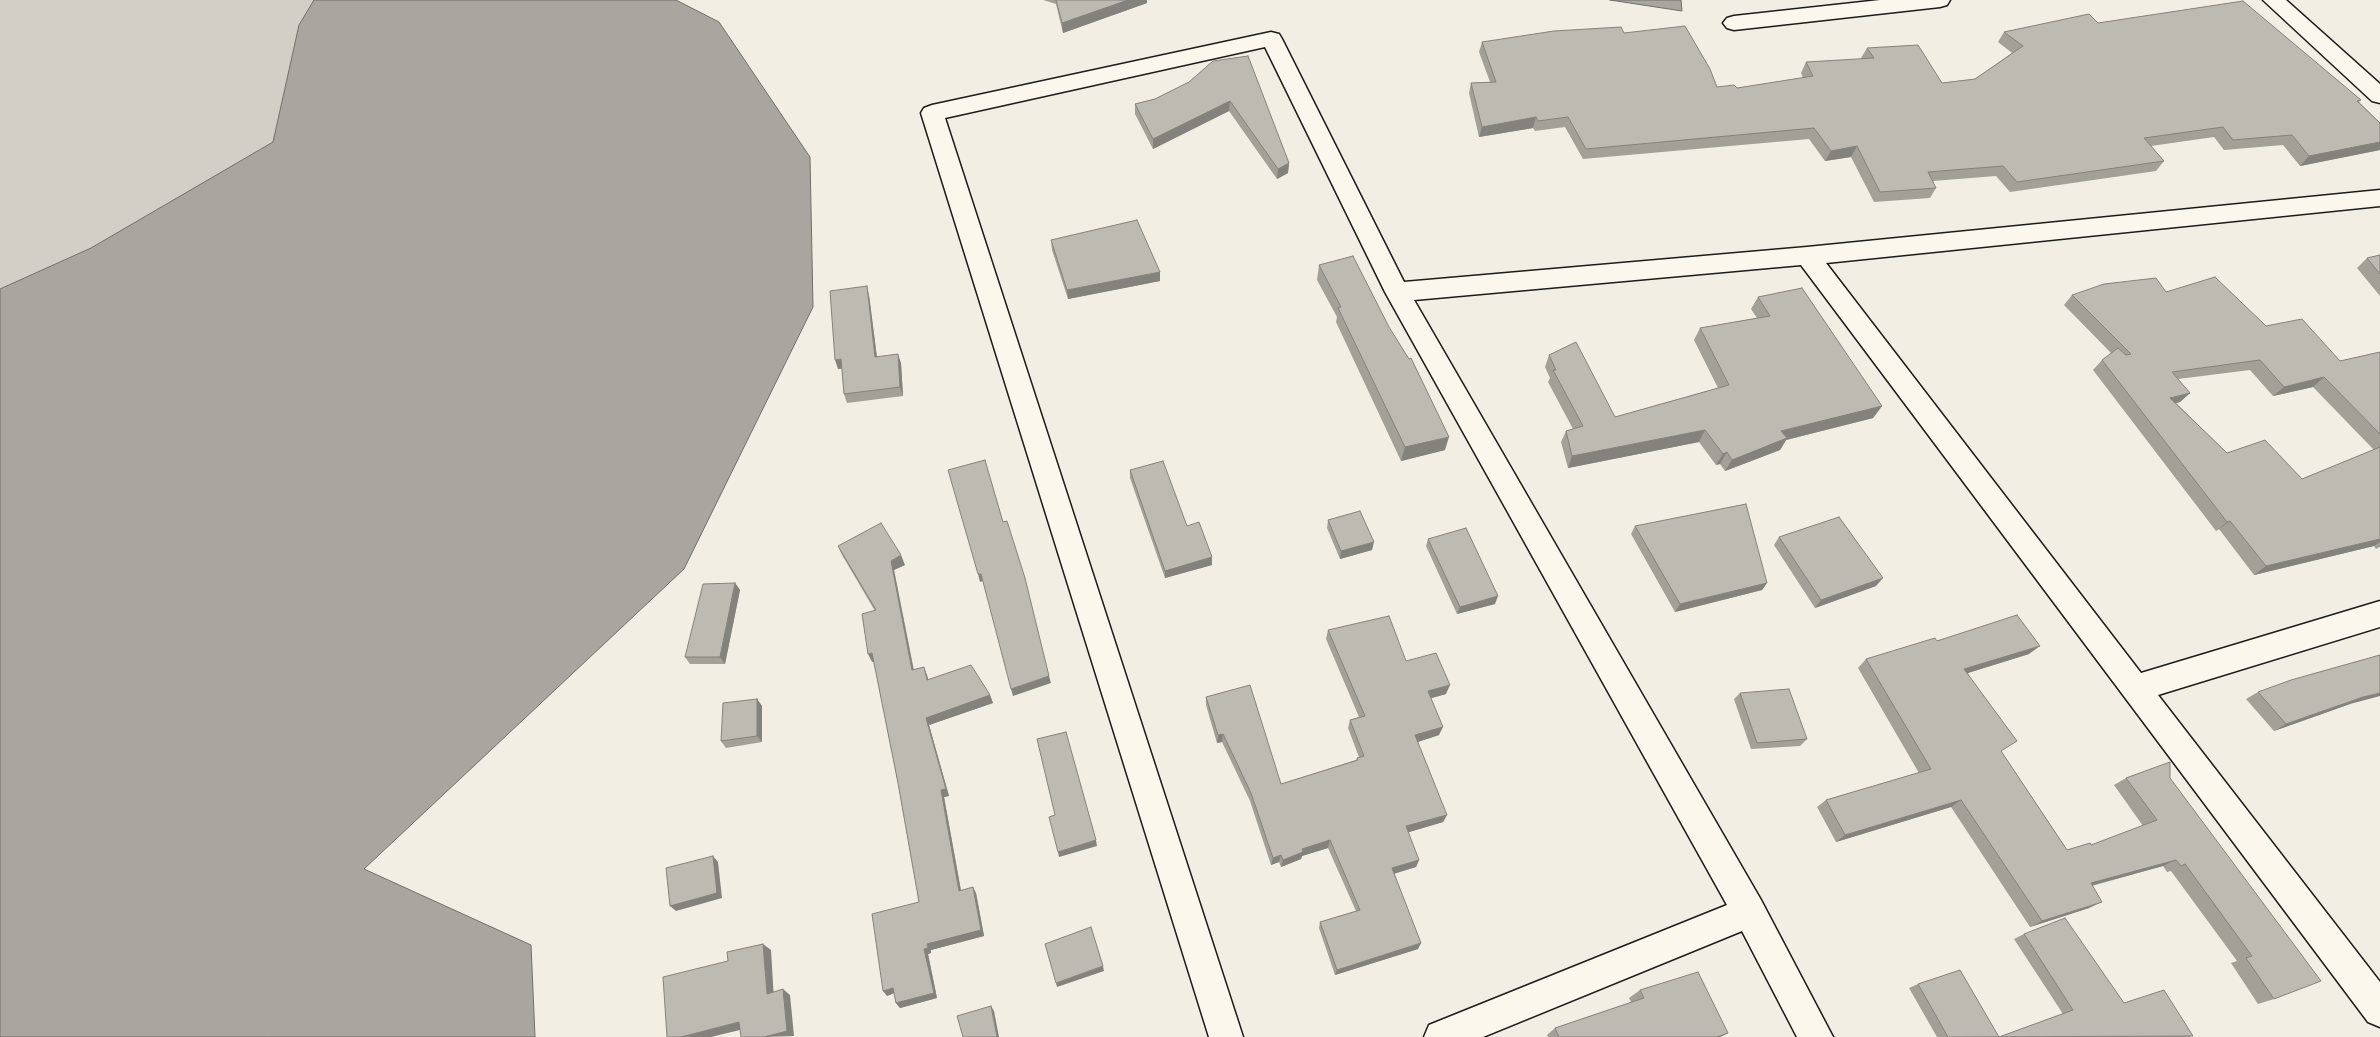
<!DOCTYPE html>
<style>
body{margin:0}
canvas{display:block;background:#f2eee4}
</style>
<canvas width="2380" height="1037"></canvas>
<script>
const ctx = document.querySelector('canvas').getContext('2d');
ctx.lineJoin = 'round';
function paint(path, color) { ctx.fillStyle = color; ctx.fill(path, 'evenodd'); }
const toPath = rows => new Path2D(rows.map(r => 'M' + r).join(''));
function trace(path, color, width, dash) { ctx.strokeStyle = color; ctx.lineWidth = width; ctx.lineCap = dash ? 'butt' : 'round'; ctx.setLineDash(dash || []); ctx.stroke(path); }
const green = toPath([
 [0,0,333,0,273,142,91,248,0,289]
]);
const water = toPath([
 [314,0,676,0,719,22,810,157,813,307,684,569,364,869,531,945,535,1037,0,1037,0,289,91,248,273,142,299,25,314,0],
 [1610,0,1681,0,1682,11,1610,0]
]);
const minor = toPath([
 [1880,0,1950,0,1947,5,1940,7,1734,30,1727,28,1723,23,1727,18,1734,16,1880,0],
 [2263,0,2286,0,2380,84,2380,103,2372,101,2263,0],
 [1271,32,1279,34,1282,39,1404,282,1807,247,2380,190,2380,206,1826,263,2141,673,2380,601,2380,627,2158,695,2380,982,2380,1027,2368,1022,1801,265,1414,300,1761,900,1833,1037,1797,1037,1742,931,1483,1037,1424,1037,1429,1025,1727,905,1385,292,1265,47,945,118,1243,1037,1209,1037,921,113,924,108,932,105,1271,32]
]);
const wall = toPath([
 [1043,0,1147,0,1147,3,1063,33,1056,4],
 [2098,23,2361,100,2359,102,2380,123,2380,150,2300,166,2283,145,2224,150,2214,137,2151,146,2164,161,2156,171,2010,192,1996,176,1933,181,1936,188,1930,198,1874,202,1851,157,1825,161,1809,139,1583,159,1565,127,1535,131,1533,128,1479,137,1469,93,1471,83,1490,82,1479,52,1482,42,1624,33,1717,87,1737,88,1803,78,1801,73,1806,62,1862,59,1861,58,1867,48,1942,83,1975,79,2012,53,1998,42,2004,32],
 [1213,61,1289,163,1288,173,1277,179,1229,111,1153,149,1135,114,1135,104,1155,99,1189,82],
 [1051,240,1160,281,1068,299,1052,250],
 [2380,255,2380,296,2357,268,2367,258],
 [1319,265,1445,450,1401,461,1336,322,1337,317,1317,280],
 [2166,292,2266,326,2340,361,2380,352,2380,547,2376,549,2374,546,2254,575,2219,529,2216,531,2093,370,2102,360,2111,353,2064,305,2072,295],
 [2250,370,2273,396,2313,387,2374,450,2302,479,2227,453,2176,403,2180,402,2190,393,2178,379],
 [869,295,877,357,901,363,903,396,847,403,844,394,842,369,838,369],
 [1758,297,1882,406,1873,418,1786,440,1780,450,1725,471,1720,464,1716,465,1699,442,1568,468,1561,442,1566,431,1573,429,1548,382,1550,378,1545,367,1549,355,1615,417,1718,388,1694,340,1700,328,1757,318,1751,309],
 [1130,470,1212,565,1165,578,1130,478],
 [1328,520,1372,550,1340,559,1327,528],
 [1635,526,1767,583,1762,590,1675,612,1631,534],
 [1779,537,1876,586,1815,608,1774,545],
 [1428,539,1495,604,1457,614,1426,546],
 [838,546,905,565,894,570,914,670,927,675,928,679,990,695,993,703,929,725,949,796,944,797,961,890,976,893,984,936,931,950,931,953,928,954,937,998,900,1008,896,1003,894,993,887,996,919,902,898,783,874,662,872,662,875,611,842,555],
 [735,583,740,590,725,664,690,664,685,657],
 [1328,630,1406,661,1446,694,1431,698,1439,735,1417,742,1447,815,1443,822,1408,832,1419,860,1416,867,1394,874,1418,949,1335,975,1319,928,1320,922,1356,911,1328,848,1302,856,1301,859,1281,867,1279,862,1271,865,1250,801,1222,742,1217,743,1206,705,1206,697,1281,784,1356,760,1357,758,1359,757,1348,728,1350,720,1359,717,1326,639],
 [1937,641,2029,654,1968,673,2001,752,2067,850,2091,845,2143,826,2114,785,2126,778,2170,778,2274,999,2258,1004,2231,963,2237,961,2171,871,2167,872,2163,866,2092,886,2089,908,2030,927,1951,807,1836,842,1817,807,1826,800,1919,773,1858,668,1866,659],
 [2258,692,2350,704,2274,731,2246,699],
 [1740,693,1807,739,1800,746,1751,749,1734,699],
 [757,699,762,706,762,742,726,748,721,741],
 [2024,934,2124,1003,2191,1037,1937,1037,1909,988,1918,984,1999,1037,2063,1014,2014,939],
 [1640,990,1728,1033,1721,1037,1548,1037,1547,1035,1555,1028,1631,1002,1629,998]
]);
const shadedWall = toPath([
 [1128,0,1147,0,1147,3,1063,33,1062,23],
 [1230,101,1229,111,1153,149,1153,139],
 [1536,117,1533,128,1479,137,1482,127],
 [2380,142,2380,150,2300,166,2309,156],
 [1857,146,1851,157,1825,161,1831,151],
 [1289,163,1288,173,1277,179,1278,169],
 [1160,272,1160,281,1068,299,1067,290],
 [867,286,869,295,878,366,875,357],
 [898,354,901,363,903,396,900,387],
 [841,359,844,368,838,369,835,360],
 [2324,377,2313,387,2273,396,2284,387],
 [2190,393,2180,402,2160,407,2170,398],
 [1882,406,1873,418,1786,440,1780,450,1725,471,1732,460,1781,431],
 [1705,430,1699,442,1568,468,1572,456],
 [1449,437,1445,450,1401,461,1405,447],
 [1727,452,1720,464,1716,465,1723,454],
 [2230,521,2219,529,2216,531,2227,522],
 [2380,539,2380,542,2374,546,2254,575,2266,566],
 [1374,542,1372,550,1340,559,1341,551],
 [901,555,905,565,894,570,915,678,912,670,891,561],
 [1212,557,1212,565,1165,578,1165,571],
 [978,574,981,574,983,581,980,582],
 [1883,578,1876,586,1815,608,1821,600],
 [735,583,740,590,725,664,720,657],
 [1767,583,1762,590,1675,612,1680,604],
 [1498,596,1495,604,1457,614,1460,607],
 [2040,646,2029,654,1955,677,1964,669],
 [872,653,876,661,872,662,868,654],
 [924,667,927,675,930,688,927,680],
 [1049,676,1051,683,1013,696,1011,689],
 [1450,685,1446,694,1425,700,1428,691],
 [2380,693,2380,696,2350,704,2274,731,2286,724,2363,697],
 [990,695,993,703,929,725,949,796,944,797,962,897,959,891,926,718],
 [757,699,762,706,762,742,757,736],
 [1443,727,1439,735,1412,744,1415,735],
 [1223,734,1222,742,1217,743,1218,735],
 [1961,800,1951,807,1836,842,1845,835],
 [1447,815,1443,822,1403,834,1406,826],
 [1096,840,1097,846,1059,857,1058,852],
 [1330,840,1328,848,1302,856,1301,859,1281,867,1283,860,1302,849],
 [1281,855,1279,862,1271,865,1273,858],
 [713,856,718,862,722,898,676,911,670,906],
 [1419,860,1416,867,1389,875,1392,868],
 [2176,860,2163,866,2078,889,2091,883],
 [973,887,976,893,984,936,931,950,931,953,928,954,937,998,900,1008,896,1003,924,949],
 [2102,902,2089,908,2030,927,2042,921],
 [1421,943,1418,949,1335,975,1337,970],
 [763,944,771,950,774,1000,767,994],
 [1103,966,1104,971,1057,987,1056,983],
 [893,988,897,992,887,996,883,991],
 [783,989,790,995,794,1036,764,1037],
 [991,1006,994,1011,999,1037,997,1037],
 [739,1022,748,1028,711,1037,681,1037]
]);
const building = toPath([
 [1056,0,1128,0,1062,23,1056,0],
 [2243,1,2361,100,2357,101,2380,123,2380,142,2309,156,2292,135,2233,140,2223,127,2144,138,2164,161,2017,182,2003,166,1928,172,1936,188,1880,192,1857,146,1831,151,1814,128,1586,149,1568,117,1538,121,1536,117,1482,127,1471,83,1496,82,1482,42,1554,31,1621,27,1624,33,1685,26,1710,69,1717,87,1734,85,1737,88,1813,76,1806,62,1874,58,1867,48,1918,45,1942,83,1975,79,2023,46,2004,32,2089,14,2098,23,2243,1],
 [1248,56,1289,163,1278,169,1230,101,1153,139,1135,104,1155,99,1189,82,1213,61,1248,56],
 [1137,220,1160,272,1067,290,1051,240,1137,220],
 [2380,255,2380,274,2367,258,2380,255],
 [1353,256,1389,327,1409,359,1411,358,1449,437,1405,447,1338,308,1341,307,1319,265,1353,256],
 [2215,277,2266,326,2302,319,2340,361,2380,352,2380,434,2324,377,2284,387,2260,360,2172,372,2190,393,2170,398,2227,453,2265,440,2302,479,2380,447,2380,539,2266,566,2230,521,2227,522,2102,360,2118,348,2126,355,2131,354,2072,295,2104,284,2156,278,2166,292,2215,277],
 [867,286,875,357,898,354,900,387,844,394,841,359,835,360,830,291,867,286],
 [1802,288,1882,406,1781,431,1787,438,1732,460,1727,452,1723,454,1705,430,1572,456,1566,431,1583,426,1553,370,1556,370,1549,355,1576,342,1615,417,1729,385,1700,328,1770,316,1758,297,1802,288],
 [985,460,1003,522,1007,521,1025,578,1049,676,1011,689,981,574,978,574,948,470,985,460],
 [1163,461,1187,526,1199,522,1212,557,1165,571,1130,470,1163,461],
 [1746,504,1767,583,1680,604,1635,526,1746,504],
 [1360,511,1374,542,1341,551,1328,520,1360,511],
 [1839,517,1883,578,1821,600,1779,537,1839,517],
 [881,523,901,555,891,561,912,670,924,667,927,680,971,665,990,695,926,718,946,789,941,790,959,891,973,887,981,930,927,944,928,948,924,949,934,993,896,1003,893,988,883,991,872,914,919,902,898,783,872,653,868,654,862,614,876,610,838,546,881,523],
 [1466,528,1498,596,1460,607,1428,539,1466,528],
 [735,583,720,657,685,657,703,584,735,583],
 [2017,615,2040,646,1964,669,2017,741,2001,751,2067,850,2090,843,2091,845,2157,820,2126,778,2170,762,2170,778,2321,981,2274,999,2246,958,2252,956,2185,864,2181,866,2176,860,2091,883,2102,902,2042,921,1961,800,1845,835,1826,800,1931,769,1866,659,1935,638,1937,641,2017,615],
 [1389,616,1406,661,1436,653,1450,685,1428,691,1443,727,1415,735,1447,815,1406,826,1419,860,1392,868,1421,943,1337,970,1320,922,1360,910,1330,840,1302,849,1303,852,1283,860,1281,855,1273,858,1251,793,1223,734,1218,735,1206,697,1250,685,1281,784,1358,760,1357,758,1364,756,1350,720,1365,716,1328,630,1389,616],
 [2380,655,2380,693,2363,697,2286,724,2258,692,2291,680,2380,655],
 [1789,689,1807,739,1757,743,1740,693,1789,689],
 [757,699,757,736,721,741,723,703,757,699],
 [1066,732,1096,840,1058,852,1049,817,1055,815,1037,739,1066,732],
 [713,856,717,893,670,906,666,868,713,856],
 [2065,918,2124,1003,2164,990,2193,1036,1948,1037,1918,984,1960,970,1999,1037,2073,1010,2024,934,2065,918],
 [1091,927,1103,966,1056,983,1045,944,1091,927],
 [763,944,767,994,783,989,787,1031,764,1037,741,1037,739,1022,681,1037,667,1037,663,977,728,961,727,952,763,944],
 [1698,972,1728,1033,1717,1037,1559,1037,1555,1028,1644,998,1640,990,1698,972],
 [991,1006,997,1037,963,1037,957,1016,991,1006]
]);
paint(green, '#d2cfc6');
paint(water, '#a9a6a0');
trace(water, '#716f6b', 1);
trace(minor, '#1c1c1c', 3);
paint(minor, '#fbf7ec');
paint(wall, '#a3a098');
paint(shadedWall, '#84827c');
paint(building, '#bdbab1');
trace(building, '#84827c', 1);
</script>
